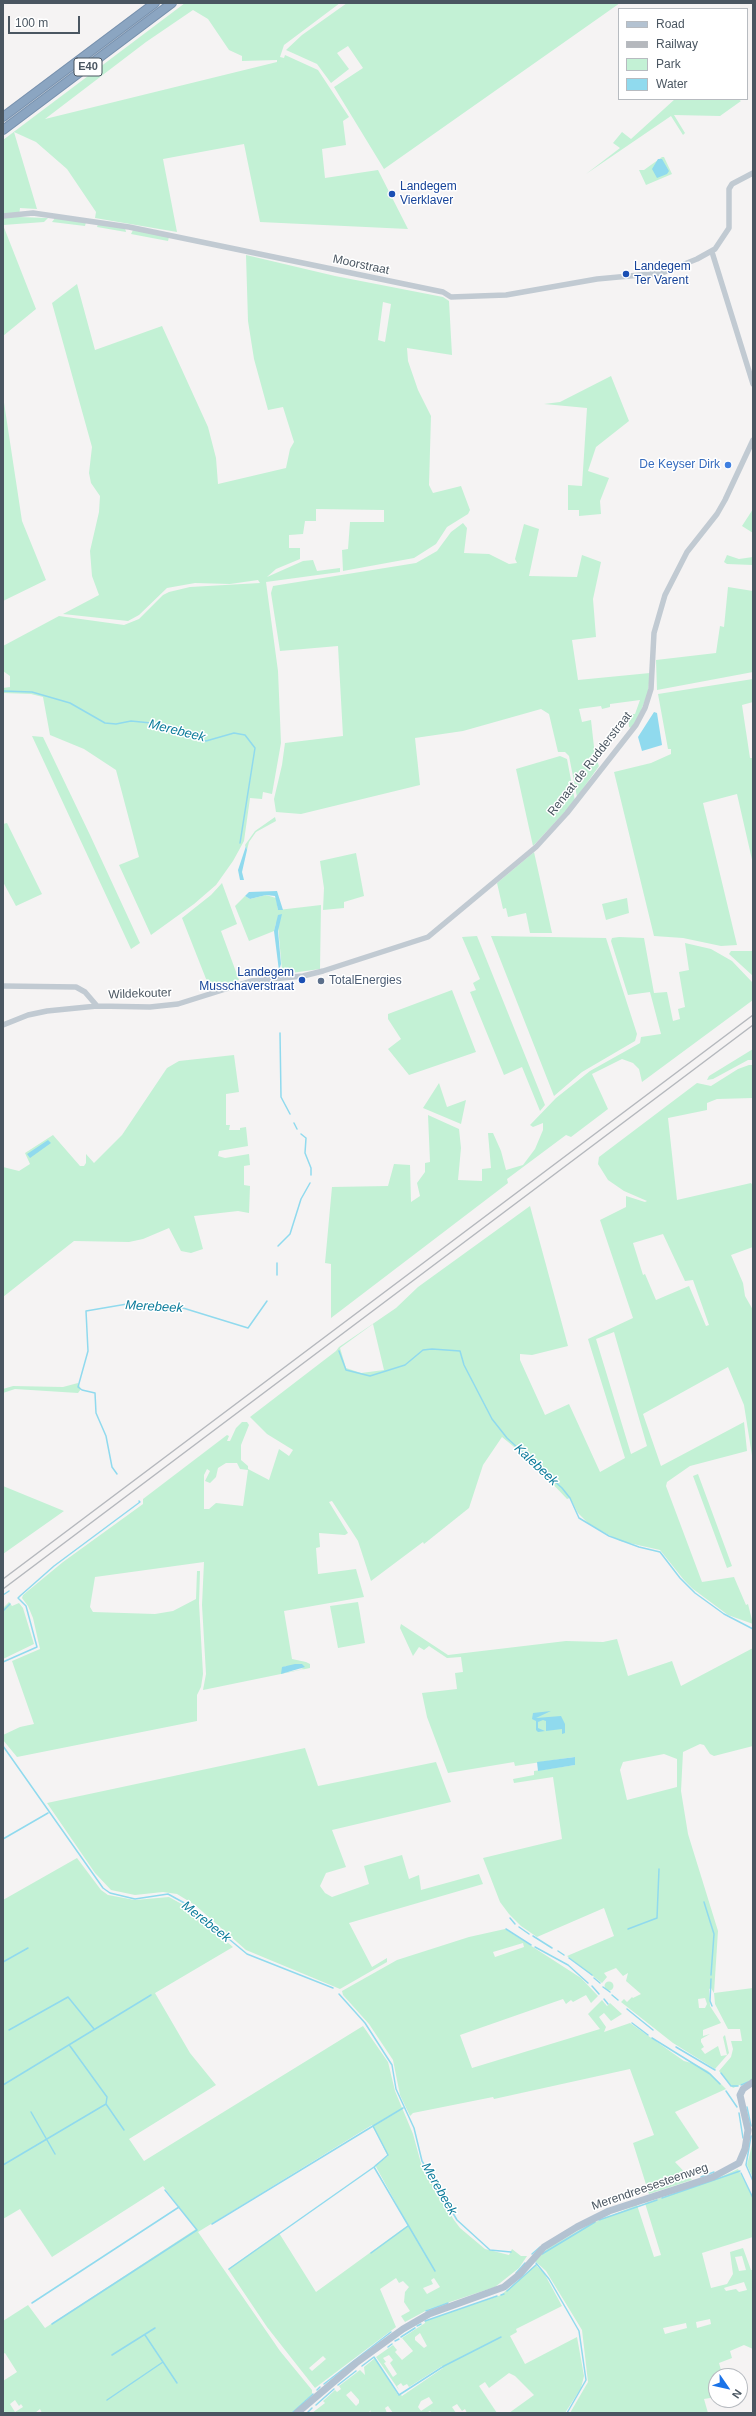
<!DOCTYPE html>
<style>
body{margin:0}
#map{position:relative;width:756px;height:2416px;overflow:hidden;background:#f5f3f3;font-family:Arial,sans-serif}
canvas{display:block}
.frame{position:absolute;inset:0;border:4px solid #4a5661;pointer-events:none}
.legend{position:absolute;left:618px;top:8px;width:130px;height:92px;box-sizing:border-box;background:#fff;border:1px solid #b7bbc0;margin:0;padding:5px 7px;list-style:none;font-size:12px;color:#4a5661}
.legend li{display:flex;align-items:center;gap:8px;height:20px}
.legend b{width:20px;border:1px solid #b7bbc0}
.north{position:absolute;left:708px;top:2368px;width:40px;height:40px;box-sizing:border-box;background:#fff;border:1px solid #b7bbc0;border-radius:50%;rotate:124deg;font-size:11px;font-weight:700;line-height:16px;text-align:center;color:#4a5661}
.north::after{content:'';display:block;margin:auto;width:14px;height:18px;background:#1a73e8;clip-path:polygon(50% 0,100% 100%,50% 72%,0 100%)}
.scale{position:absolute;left:8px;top:16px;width:72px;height:18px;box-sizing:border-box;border:2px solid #4a5661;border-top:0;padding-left:5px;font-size:12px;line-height:14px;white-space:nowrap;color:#4a5661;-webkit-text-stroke:3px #fff;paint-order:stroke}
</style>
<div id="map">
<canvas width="756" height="2416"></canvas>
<div class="frame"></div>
<ul class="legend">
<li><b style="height:5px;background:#b3c2d1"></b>Road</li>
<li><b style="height:5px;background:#b5b8bd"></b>Railway</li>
<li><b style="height:11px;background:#c3f1d5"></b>Park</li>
<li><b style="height:11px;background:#90daee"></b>Water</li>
</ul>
<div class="north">N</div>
<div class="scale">100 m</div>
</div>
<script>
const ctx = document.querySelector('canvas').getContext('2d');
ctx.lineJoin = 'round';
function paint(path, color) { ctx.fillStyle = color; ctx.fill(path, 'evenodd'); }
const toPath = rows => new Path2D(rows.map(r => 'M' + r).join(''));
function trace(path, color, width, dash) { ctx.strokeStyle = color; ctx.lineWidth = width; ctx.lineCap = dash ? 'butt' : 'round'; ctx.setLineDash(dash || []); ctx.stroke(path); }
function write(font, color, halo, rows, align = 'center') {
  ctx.font = font + ' Arial,sans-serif'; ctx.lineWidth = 3; ctx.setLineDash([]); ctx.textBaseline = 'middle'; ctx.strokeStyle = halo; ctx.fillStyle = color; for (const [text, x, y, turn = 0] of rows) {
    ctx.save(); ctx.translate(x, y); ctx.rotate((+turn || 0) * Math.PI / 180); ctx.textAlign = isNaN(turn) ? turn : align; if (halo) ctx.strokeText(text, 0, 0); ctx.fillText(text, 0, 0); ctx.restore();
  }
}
const green = toPath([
 [185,3,340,3,284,45,280,57,284,58,285,55,318,70,349,117,343,121,346,145,322,149,325,178,378,170,408,229,260,222,244,144,163,159,177,232,95,218,96,212,67,169,36,142,14,132,37,209,20,208,19,217,48,218,44,222,3,225,36,309,3,336,3,140],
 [193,10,208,19,229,50,242,56,242,61,277,60,277,62,45,119,146,42],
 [347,3,620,3,384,169,334,87,363,68,348,46,337,53,349,69,331,83,317,64,286,50,302,35],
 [675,99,738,99,741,101,720,116,674,115,685,133,683,135,671,116,586,174,620,148,613,143,622,132,631,139],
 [662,157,664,157,672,174,646,185,639,170,644,170],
 [55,218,86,222,85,226,52,222],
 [98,224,125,228,126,232,97,227],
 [133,230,169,237,168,241,131,234],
 [246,255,335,276,443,297,449,301,452,355,407,348,408,361,418,390,431,416,429,485,433,493,461,486,470,510,468,514,447,527,436,544,414,558,343,571,342,550,348,549,350,522,384,522,384,510,316,509,316,521,305,521,303,534,289,535,289,548,300,548,300,559,276,569,267,577,303,561,313,560,317,571,340,568,340,572,266,582,278,671,281,743,272,794,263,792,262,799,250,798,244,841,233,861,216,885,194,904,151,935,119,865,139,857,116,770,84,749,50,735,43,697,31,694,3,693,3,688,10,687,10,676,3,671,3,646,59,616,124,625,139,619,163,595,169,592,190,587,260,583,258,580,230,584,195,583,167,588,139,615,128,621,63,614,99,595,92,576,90,551,99,512,100,496,91,483,89,473,92,447,52,303,77,284,95,350,162,326,208,427,216,458,218,484,286,468,290,449,294,442,283,407,268,410,254,359,248,321],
 [383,302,391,304,385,342,378,340],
 [611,376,629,421,596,447,588,471,609,478,600,501,601,514,579,516,579,510,568,510,568,485,582,486,587,408,544,404,560,402],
 [3,396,22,521,46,580,3,601],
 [753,509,753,533,742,526],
 [463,523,467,528,464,553,489,554,509,564,517,563,515,559,524,524,539,529,529,576,577,577,582,555,601,562,593,599,596,637,572,640,578,680,650,673,648,693,638,718,631,728,629,727,628,714,635,714,640,700,610,704,610,707,602,709,601,706,579,709,582,722,591,720,595,756,599,766,577,797,569,756,565,752,558,752,549,714,541,709,463,731,415,738,420,785,301,814,276,812,274,799,282,765,285,743,343,736,338,646,280,651,271,593,273,586,416,563,437,551,451,532],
 [727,555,739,559,753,557,753,565,727,564,724,562],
 [728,587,753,591,753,672,657,690,656,660,716,653,720,626,724,627],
 [753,679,753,702,742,705,750,758,753,758,753,864,737,794,703,803,737,945,721,946,683,938,654,936,614,772,651,763,671,754,671,749,668,749,658,694],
 [32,736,43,737,90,835,140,943,131,949],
 [560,756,567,759,575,801,533,846,516,769],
 [275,817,276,821,256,832,249,842,247,850,245,845,255,831],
 [7,823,42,894,16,906,3,882,3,824],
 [534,852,552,933,530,933,526,913,508,917,506,908,503,909,497,883],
 [356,853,364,896,344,902,344,908,323,910,324,888,320,861],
 [222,883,237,924,221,931,239,980,210,989,182,918,211,895],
 [266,895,276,898,278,910,321,905,320,969,284,974,282,970,278,926,276,923,274,931,249,941,235,906,245,896,250,899],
 [627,898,629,913,606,920,602,904],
 [477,936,545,1105,540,1111,522,1067,504,1075,470,992,476,990,473,983,480,979,462,937],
 [491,936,606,938,637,1034,635,1041,582,1072,554,1096],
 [619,937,644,938,654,993,667,992,673,1021,680,1019,678,1009,685,1007,679,972,689,970,685,943,711,949,732,961,753,983,753,1000,642,1082,639,1069,633,1063,622,1059,592,1074,608,1109,571,1137,566,1135,507,1179,508,1183,331,1318,331,1264,325,1263,332,1187,388,1186,394,1164,410,1165,411,1202,420,1196,417,1183,425,1172,425,1163,430,1162,428,1115,459,1129,461,1148,458,1180,482,1181,482,1169,491,1168,488,1133,493,1133,501,1151,506,1170,523,1165,535,1149,543,1130,543,1123,533,1127,530,1125,556,1098,590,1071,640,1043,641,1037,661,1034,650,992,628,995,611,941,612,938],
 [731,951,753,951,753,976,729,954],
 [452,990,476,1052,409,1075,388,1049,401,1039,388,1019,388,1014],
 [753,1049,753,1060,748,1060,713,1079,707,1080,709,1076],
 [234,1055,239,1092,226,1094,226,1125,230,1125,229,1130,240,1130,240,1128,246,1127,248,1146,219,1151,218,1156,225,1158,249,1154,250,1165,244,1166,244,1185,250,1186,249,1213,238,1211,194,1216,203,1249,191,1253,181,1251,169,1228,143,1239,129,1242,74,1241,3,1297,3,1167,19,1171,30,1164,25,1153,53,1135,80,1166,84,1166,86,1163,86,1154,94,1163,122,1135,167,1068,179,1061],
 [749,1065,753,1065,753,1098,717,1099,707,1103,707,1110,668,1118,677,1200,751,1183,753,1186,753,1247,731,1255,743,1283,745,1296,753,1310,753,1462,744,1405,728,1367,643,1414,661,1466,744,1422,747,1451,690,1466,667,1482,666,1486,702,1582,734,1577,746,1605,748,1604,753,1624,728,1615,693,1589,684,1580,660,1550,620,1541,589,1524,578,1513,570,1498,567,1499,530,1460,502,1437,483,1465,469,1508,424,1544,423,1542,371,1581,358,1541,332,1501,329,1502,348,1533,345,1535,319,1533,320,1547,316,1548,318,1574,356,1569,364,1597,284,1611,292,1659,306,1662,310,1664,310,1668,203,1690,206,1674,202,1605,204,1562,95,1577,90,1607,93,1612,155,1614,173,1611,196,1599,197,1571,200,1571,199,1603,203,1674,201,1687,197,1695,197,1721,17,1757,3,1740,3,1735,20,1727,34,1724,12,1661,40,1649,33,1618,28,1606,22,1598,23,1595,63,1562,143,1504,143,1499,227,1435,229,1436,227,1441,230,1441,236,1428,242,1422,247,1422,249,1425,241,1445,241,1460,248,1466,248,1469,269,1480,279,1449,289,1456,293,1450,267,1434,250,1417,336,1351,339,1347,396,1308,418,1287,530,1206,568,1346,532,1355,520,1354,520,1360,545,1415,569,1404,600,1472,625,1458,588,1339,633,1318,600,1220,626,1207,626,1196,645,1202,647,1201,624,1191,608,1180,598,1164,599,1157,697,1083,711,1086,738,1069],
 [663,1234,685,1281,693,1280,709,1325,706,1326,689,1286,656,1300,645,1274,643,1275,633,1243],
 [373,1324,384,1370,361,1373,346,1368,340,1348],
 [614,1332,647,1446,631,1454,596,1339],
 [226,1463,237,1463,240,1469,248,1470,243,1506,216,1503,209,1509,204,1509,204,1475,207,1469,210,1471,205,1481,210,1483,216,1477,218,1468],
 [285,1666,290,1666,304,1669,283,1673],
 [439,1083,447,1107,466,1100,461,1124,423,1108],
 [78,1383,81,1389,78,1393,15,1389,3,1393,3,1389,13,1386,63,1387],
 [698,1474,732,1566,727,1568,693,1476],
 [3,1486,64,1511,3,1554],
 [9,1602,12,1606,19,1603,23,1608,34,1644,3,1659,3,1608],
 [358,1602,365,1643,338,1648,330,1606],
 [401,1624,448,1655,566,1641,603,1642,617,1639,628,1676,672,1661,681,1686,753,1648,753,1746,714,1756,710,1754,704,1745,700,1744,683,1752,681,1791,688,1834,718,1931,714,1993,753,1988,753,2079,733,2088,719,2071,731,2057,733,2049,731,2041,742,2041,740,2029,728,2029,715,2004,714,1993,711,1988,709,1989,710,2006,721,2023,703,2030,703,2036,710,2034,701,2039,701,2042,704,2047,701,2049,705,2054,718,2046,721,2056,727,2055,723,2037,725,2035,729,2053,715,2069,673,2043,621,2002,624,1999,627,2002,632,1997,633,1998,641,1994,626,1981,628,1973,623,1976,616,1968,604,1973,607,1977,602,1983,567,1956,614,1936,604,1908,537,1937,521,1926,509,1914,500,1902,483,1858,562,1839,553,1777,514,1783,513,1779,534,1775,534,1771,575,1765,574,1757,515,1766,514,1762,448,1773,427,1717,422,1693,457,1689,455,1673,463,1672,461,1657,447,1658,429,1646,424,1650,419,1647,413,1656,400,1628],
 [664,1754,677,1759,677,1787,627,1800,620,1770,623,1762],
 [705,1998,707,2004,705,2008,699,2008,698,1999],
 [305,1748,318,1786,436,1762,451,1802,332,1830,346,1867,326,1873,320,1886,325,1893,332,1897,369,1884,364,1866,402,1855,409,1879,419,1875,421,1890,479,1874,483,1884,349,1923,372,1967,387,1958,387,1962,340,1989,246,1950,195,1905,177,1894,163,1892,135,1895,111,1890,95,1873,47,1803],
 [77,1858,101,1890,108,1895,135,1900,169,1897,187,1907,233,1947,155,1993,190,2053,216,2085,129,2139,144,2161,363,2026,388,2062,395,2091,413,2134,422,2167,454,2220,460,2228,485,2249,509,2255,512,2249,521,2256,527,2256,519,2268,495,2287,429,2309,405,2322,401,2316,410,2311,404,2302,405,2292,409,2287,403,2281,399,2283,396,2278,380,2289,396,2327,315,2388,267,2327,228,2269,279,2233,316,2292,408,2225,375,2165,388,2156,372,2125,198,2232,280,2351,312,2390,312,2394,292,2413,42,2413,40,2409,35,2413,3,2413,3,2381,17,2372,5,2353,3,2354,3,2321,28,2305,45,2328,196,2229,163,2186,52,2257,20,2209,3,2219,3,1900],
 [434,2278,440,2287,427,2294,423,2288,433,2284,431,2280],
 [323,2356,326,2359,312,2371,309,2368],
 [15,2400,19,2406,21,2404,23,2407,15,2412,10,2404],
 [505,1929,581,1978,598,1996,591,2003,586,1995,573,2002,571,2000,566,2004,563,1999,460,2035,472,2068,600,2029,588,2014,602,2000,607,2006,610,2003,622,2014,611,2021,604,2013,599,2017,606,2027,604,2032,630,2023,684,2061,695,2064,708,2071,726,2089,675,2112,699,2148,675,2162,692,2180,649,2194,633,2143,654,2135,630,2069,494,2099,493,2097,413,2113,410,2116,400,2095,393,2060,369,2024,343,1995,342,1991,397,1960,469,1937],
 [523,1943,524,1947,495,1957,493,1952],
 '604.5 1986a4.5 4.5 0 1 1 9 0a4.5 4.5 0 1 1-9 0Z',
 [753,2141,753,2178,747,2165],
 [738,2169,753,2198,753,2237,702,2253,711,2288,727,2284,733,2274,730,2252,743,2248,751,2270,753,2270,753,2349,744,2345,730,2351,732,2358,719,2363,721,2370,730,2368,733,2376,716,2376,716,2397,704,2399,708,2413,570,2413,588,2382,582,2330,546,2271,535,2261,548,2248,588,2225,637,2205,654,2257,661,2255,645,2203,716,2179],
 [742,2256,746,2270,739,2271,735,2257],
 [744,2282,747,2290,739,2292,736,2289,726,2291,724,2288,727,2287],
 [710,2319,711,2324,697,2328,696,2322],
 [686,2323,687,2328,665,2334,663,2328],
 [536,2265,544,2273,562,2306,516,2329,517,2332,510,2336,525,2364,577,2337,584,2376,581,2388,565,2413,509,2413,534,2395,515,2376,509,2373,489,2388,485,2382,479,2386,497,2413,467,2413,465,2409,462,2411,457,2404,452,2407,456,2413,432,2413,430,2411,426,2413,393,2413,388,2406,385,2408,387,2413,370,2413,371,2410,368,2413,312,2413,325,2403,323,2401,335,2390,337,2392,341,2389,339,2386,360,2370,365,2375,364,2367,375,2358,398,2395,400,2394,402,2396,443,2368,442,2366,409,2387,407,2384,403,2386,401,2383,397,2386,399,2390,376,2357,393,2345,397,2350,395,2352,402,2360,413,2351,402,2338,425,2323,425,2321,501,2295],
 [420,2333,427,2346,424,2348,415,2340,415,2337],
 [389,2355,393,2360,390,2363,397,2374,393,2377,384,2363,386,2362,383,2358],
 [351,2391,359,2400,359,2403,356,2406,346,2395],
 [429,2397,433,2403,421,2411,418,2407,421,2401]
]);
const water = toPath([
 [658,159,662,159,669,171,667,174,657,178,652,169],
 [654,712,657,713,662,745,642,751,638,737],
 [246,846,247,850,242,872,244,880,240,880,238,870],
 [277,891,283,910,278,910,275,896,266,895,250,899,245,896,249,892],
 [282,914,278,931,281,964,279,971,274,931,278,915],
 [48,1140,51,1143,30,1158,27,1154],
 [295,1664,302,1664,305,1667,281,1674,282,1667],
 [551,1711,536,1718,561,1716,565,1724,565,1733,562,1734,562,1729,546,1731,546,1721,543,1720,538,1722,538,1728,545,1731,538,1732,536,1730,536,1721,532,1719,533,1713],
 [575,1757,575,1765,538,1771,537,1762]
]);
const stream = toPath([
 [3,691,32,692,70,703,105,723,116,724,131,721,151,723,206,741,234,733,245,735,255,748,240,843],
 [280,1033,281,1097,290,1114],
 [294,1123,297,1129],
 [301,1134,306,1138,305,1153,311,1168,311,1175],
 [278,1246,290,1234,301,1199,310,1183],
 [277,1263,277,1275],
 [339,1351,346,1370,370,1376,405,1365,423,1350,432,1349,460,1351,464,1365,492,1419,507,1438,562,1488,570,1498,579,1518,609,1536,639,1547,660,1552,680,1578,695,1593,724,1614,753,1629],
 [117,1474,112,1467,106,1436,96,1413,95,1393,82,1390,78,1387,88,1351,86,1311,127,1304,183,1308,248,1328,267,1301],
 [3,1595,9,1591],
 [3,1611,10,1604],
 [3,1662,37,1647,26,1606,18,1598,20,1596,54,1566,140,1502,139,1501],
 [3,1746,103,1888,110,1893,135,1899,168,1894,188,1905,247,1954,333,1988],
 [3,1839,48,1813],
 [704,1902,714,1934,711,1975],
 [510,1918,515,1924],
 [519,1927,529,1934],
 [506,1929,531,1945],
 [628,1929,657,1918,659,1869],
 [533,1936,552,1948],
 [535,1947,568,1965,588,1983],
 [558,1951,564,1955],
 [569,1958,592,1975],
 [3,1962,28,1948],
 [594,1978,600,1983],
 [711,1979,710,2001,712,2006],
 [592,1986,599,1994],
 [603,1987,610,1992],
 [339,1994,365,2023,392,2065,396,2089,414,2128,422,2161,457,2220,490,2250,511,2252],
 [612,1995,618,2000],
 [604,1999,608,2004],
 [627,2009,653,2030],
 [632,2023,648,2035],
 [9,2030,68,1997,94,2029],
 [652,2038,710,2074,720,2084],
 [70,2046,107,2097,106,2104,124,2130],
 [676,2047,715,2070],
 [721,2073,731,2086,738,2086],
 [3,2085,151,1995],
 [741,2085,748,2082],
 [726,2091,737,2107],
 [747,2107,751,2126],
 [403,2108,373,2126,388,2155,374,2167,435,2271],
 [31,2112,55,2154],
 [739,2113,743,2138],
 [751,2136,746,2165,753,2181],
 [3,2165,106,2104],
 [741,2173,753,2198],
 [701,2177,714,2172],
 [662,2198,740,2171],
 [599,2220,657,2200],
 [212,2224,373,2126],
 [371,2253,408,2226],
 [532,2254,540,2247],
 [542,2254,595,2222],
 [536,2263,549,2279,579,2331,586,2380,567,2413],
 [229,2269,374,2167],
 [516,2273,525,2263],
 [507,2291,537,2264],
 [501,2295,504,2294],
 [32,2303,179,2207],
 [426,2311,448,2303],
 [425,2321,497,2296],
 [52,2324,197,2230,165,2190],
 [417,2326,421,2324],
 [145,2335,177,2383],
 [401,2337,415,2328],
 [395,2341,399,2339],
 [388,2347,392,2344],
 [112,2355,155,2328],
 [362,2366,374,2357,399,2395,444,2366,501,2337],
 [324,2384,391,2332],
 [338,2385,356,2371],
 [317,2390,320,2387],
 [107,2400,163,2362],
 [316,2405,334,2389],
 [292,2413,313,2394],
 [307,2413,312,2408]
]);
const minor = toPath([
 [3,216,33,213,129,227,443,292,451,297,478,296,506,295,597,279,662,273,697,259,715,249,729,228,729,189,732,184,753,173],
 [712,252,753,384],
 [3,986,76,987,85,992,97,1006],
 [3,1025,28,1015,47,1011,97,1006,150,1007,178,1004,251,981,303,976,323,971,428,937,536,847,567,813,636,725,645,708,651,689,654,633,665,595,687,552,717,514,725,500,753,440]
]);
const major = toPath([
 [297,2413,356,2363,403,2329,429,2314,504,2287,520,2274,544,2247,577,2227,609,2211,713,2177,739,2163,745,2149,748,2130,740,2095,743,2089,753,2082]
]);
const highway = toPath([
 [3,117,155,3],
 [3,130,172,3]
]);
const rail = toPath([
 [3,1579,753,1015],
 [3,1589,753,1025]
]);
const markers = [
 [392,194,4,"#1a4fb4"],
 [626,274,4,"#1a4fb4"],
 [728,465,4,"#3f7fe0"],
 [302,980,4,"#1a4fb4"],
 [321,981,4,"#5c6f8a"]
];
const shields = [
 [88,67,28]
];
const shieldNames = [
 ["E40",88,67]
];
const transitNames = [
 ["Landegem",400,187],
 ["Vierklaver",400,201],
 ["Landegem",634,267],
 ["Ter Varent",634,281],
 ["Landegem",294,973,"right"],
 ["Musschaverstraat",294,987,"right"]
];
const streetNames = [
 ["Moorstraat",361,265,12],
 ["Renaat de Rudderstraat",590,764,-52],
 ["Wildekouter",140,994,-2],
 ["Merendreesesteenweg",650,2187,-19]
];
const shopNames = [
 ["De Keyser Dirk",720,465]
];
const serviceNames = [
 ["TotalEnergies",329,981]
];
const waterNames = [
 ["Merebeek",177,731,14],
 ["Merebeek",154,1307,3],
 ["Kalebeek",536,1465,43],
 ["Merebeek",206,1922,38],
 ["Merebeek",439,2189,60]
];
paint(green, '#c3f1d5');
paint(water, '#90daee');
trace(stream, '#90daee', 1.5);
trace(highway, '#7690ad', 10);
trace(minor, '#c1cad2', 5.5);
trace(major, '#b3c2d1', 7);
trace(highway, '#8ba5c1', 8);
trace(rail, '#b5b8bd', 1.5);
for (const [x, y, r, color] of markers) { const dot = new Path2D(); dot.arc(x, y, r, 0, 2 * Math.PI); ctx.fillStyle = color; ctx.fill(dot); trace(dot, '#fff', 1.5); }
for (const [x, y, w] of shields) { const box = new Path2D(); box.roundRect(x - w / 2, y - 9, w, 18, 3); ctx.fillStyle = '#fff'; ctx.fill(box); trace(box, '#4a5661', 1); }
write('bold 11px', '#4a5661', null, shieldNames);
write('12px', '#164399', '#fff', transitNames, 'left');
write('12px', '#4a5661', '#fff', streetNames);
write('12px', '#366cbe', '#fff', shopNames, 'right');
write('12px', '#4e5e75', '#fff', serviceNames, 'left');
write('italic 13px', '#0c7c9b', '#fff', waterNames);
</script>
